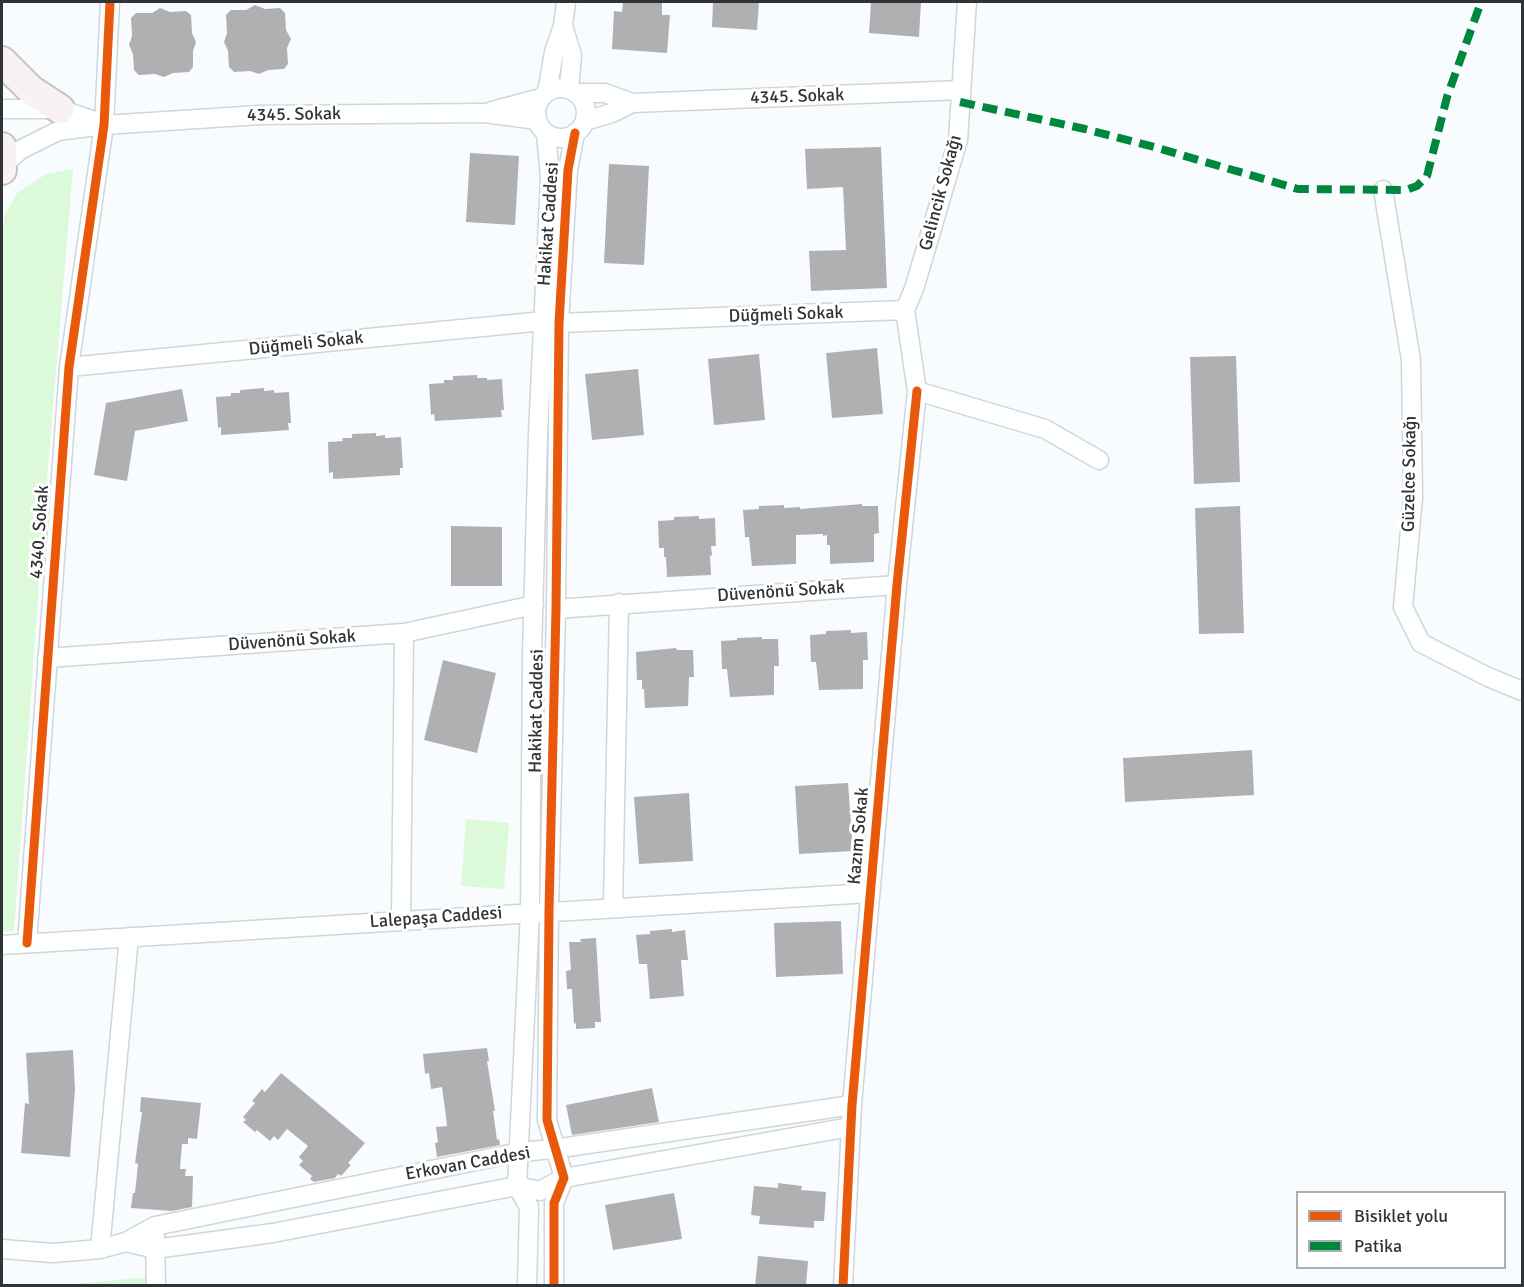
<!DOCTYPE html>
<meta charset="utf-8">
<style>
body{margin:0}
#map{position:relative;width:1524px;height:1287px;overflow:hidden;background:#f9fcfe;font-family:Signika,sans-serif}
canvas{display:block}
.frame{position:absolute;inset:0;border:3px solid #313437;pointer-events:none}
.legend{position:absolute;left:1296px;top:1191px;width:210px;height:78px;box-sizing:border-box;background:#fff;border:2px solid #adaeaf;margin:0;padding:8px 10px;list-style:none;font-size:18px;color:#313437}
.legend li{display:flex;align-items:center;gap:12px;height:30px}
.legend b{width:30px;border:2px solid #adaeaf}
</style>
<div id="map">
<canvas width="1524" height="1287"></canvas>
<div class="frame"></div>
<ul class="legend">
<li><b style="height:8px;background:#e8590c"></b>Bisiklet yolu</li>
<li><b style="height:8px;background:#00873e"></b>Patika</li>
</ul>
</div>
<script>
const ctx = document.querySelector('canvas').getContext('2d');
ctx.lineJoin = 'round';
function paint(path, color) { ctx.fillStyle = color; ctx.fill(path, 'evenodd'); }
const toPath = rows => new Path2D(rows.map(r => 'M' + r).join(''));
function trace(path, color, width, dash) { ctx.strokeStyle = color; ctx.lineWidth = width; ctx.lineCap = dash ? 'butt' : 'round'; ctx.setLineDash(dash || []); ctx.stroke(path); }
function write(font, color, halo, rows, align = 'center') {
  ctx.font = font + ' Signika,sans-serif'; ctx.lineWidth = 6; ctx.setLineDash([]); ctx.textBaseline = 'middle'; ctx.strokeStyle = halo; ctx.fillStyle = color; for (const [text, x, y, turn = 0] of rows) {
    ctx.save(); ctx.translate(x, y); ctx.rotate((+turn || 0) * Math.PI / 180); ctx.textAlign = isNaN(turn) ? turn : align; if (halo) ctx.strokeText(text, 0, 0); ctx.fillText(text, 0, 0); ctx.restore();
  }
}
const green = toPath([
 [73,169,44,513,14,931,2,932,2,230,5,214,17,193,46,174],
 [466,819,509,823,504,889,461,886],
 [151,1277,150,1285,61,1285]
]);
const building = toPath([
 [623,2,662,2,662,15,670,15,667,53,612,49,614,11,622,12],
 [713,2,759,2,757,30,712,27],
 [871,2,921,2,919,37,869,33],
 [255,5,265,9,280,8,285,13,286,30,291,39,287,48,288,64,284,69,268,70,259,74,250,71,234,72,229,67,228,51,224,42,227,33,226,15,231,10,246,10],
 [160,8,170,12,186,11,191,15,192,33,196,42,193,51,193,67,189,72,173,73,164,77,155,74,139,75,134,70,133,54,129,45,132,36,131,18,136,13,152,13],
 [881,147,887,288,811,291,809,251,846,250,843,187,807,189,805,149],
 [470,153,519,156,515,225,466,222],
 [609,164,649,166,644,265,604,263],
 [877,348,883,414,832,418,826,353],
 [759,354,765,420,714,425,708,359],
 [1236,356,1240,482,1194,484,1190,357],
 [638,369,644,435,592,440,585,374],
 [477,375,477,378,487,378,487,380,502,379,504,410,501,410,502,417,435,421,434,414,431,415,429,384,444,383,444,380,453,380,453,376],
 [264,388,264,391,274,390,274,393,289,392,291,423,288,423,289,430,221,435,221,427,218,428,216,397,231,396,231,393,240,393,240,390],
 [182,389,188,421,135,431,127,481,94,475,106,403],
 [376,433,376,436,385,435,385,438,401,437,403,468,400,468,400,475,333,479,333,472,329,473,328,442,343,441,342,438,352,438,352,434],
 [862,504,862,506,878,506,879,533,874,534,874,562,830,564,830,545,827,545,827,535,823,536,823,534,796,535,796,564,752,566,749,537,745,537,743,510,759,509,759,506,784,505,784,508,800,507,800,509],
 [1240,506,1244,633,1199,634,1195,508],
 [699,516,699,519,715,518,716,546,711,546,712,555,710,556,711,575,667,577,666,557,664,557,664,548,659,548,658,521,674,520,674,517],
 [451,526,502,527,502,586,451,586],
 [851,630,851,633,867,632,868,660,863,660,863,689,819,690,816,662,811,662,810,635,826,634,826,631],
 [762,637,762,639,778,639,779,666,774,666,774,695,730,697,727,669,722,669,721,641,737,640,737,638],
 [676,648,677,650,693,650,694,677,689,677,688,706,645,708,644,689,642,689,642,680,637,680,636,652],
 [443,660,496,673,477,753,424,740],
 [1252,750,1254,795,1125,802,1123,758],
 [848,783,853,851,799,854,795,786],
 [689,793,693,861,639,864,634,797],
 [841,921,843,974,776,977,774,923],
 [672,929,672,932,685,930,688,960,681,960,684,996,650,999,647,964,639,964,636,935,650,934,650,931],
 [596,938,601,1022,595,1022,595,1028,576,1029,576,1023,574,1024,572,989,567,989,566,971,571,970,569,942,581,942,580,939],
 [487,1048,489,1061,487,1061,495,1111,493,1111,497,1140,499,1139,500,1145,437,1157,435,1143,438,1142,436,1127,447,1126,446,1117,442,1087,431,1089,429,1073,425,1074,423,1054],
 [73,1050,75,1089,70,1157,21,1153,25,1103,29,1104,26,1053],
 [281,1073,365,1143,348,1163,351,1165,341,1176,338,1174,335,1178,314,1182,310,1179,312,1176,299,1165,303,1161,299,1157,308,1146,287,1129,278,1140,274,1136,270,1141,257,1130,255,1132,243,1122,246,1120,243,1117,255,1103,252,1101,262,1089,265,1092],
 [652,1088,659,1122,572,1135,566,1105],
 [141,1097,201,1103,197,1139,188,1138,188,1144,182,1144,180,1169,186,1169,185,1176,193,1176,192,1207,172,1211,131,1208,133,1193,135,1193,138,1164,135,1163,142,1112,140,1112],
 [778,1183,802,1186,801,1190,826,1192,824,1221,814,1221,814,1228,759,1224,760,1216,751,1215,754,1186,778,1188],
 [674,1193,682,1239,613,1250,605,1205],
 [758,1256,808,1261,806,1286,755,1286]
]);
const street = toPath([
 [563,26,572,55,569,89],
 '536 113a25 25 0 1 1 50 0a25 25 0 1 1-50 0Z',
 [547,92,554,52,563,26,566,2],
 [576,93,605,93,632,103,612,113,585,121],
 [632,103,961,90],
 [2,109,60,109,100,123],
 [492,111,541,98],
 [2,166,20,150,58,131,104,125,260,115,485,113,537,120],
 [1383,190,1411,360,1413,497,1403,607,1421,643,1488,677,1522,691],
 [905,310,914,289,958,140,967,2],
 [905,310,917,391,1045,429,1099,460],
 [559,323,905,310],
 [69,367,544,321],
 [556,609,897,585],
 [47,658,404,633,534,605],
 [613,907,619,603],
 [401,920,404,633],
 [27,943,69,367,104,125,110,2],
 [2,945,870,893],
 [155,1236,156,1286],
 [126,1242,155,1249,273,1233,517,1186,540,1191,564,1178,850,1127],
 [2,1249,53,1253,100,1249,126,1242,155,1226,520,1152,554,1149,852,1105],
 [100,1249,129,937],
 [527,1286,529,1207,517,1186,530,912,532,654,538,434,550,178,546,133],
 [554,1286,554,1203,564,1178,547,1120,549,911,556,609,559,323,568,170,575,133],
 [843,1286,852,1105,897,585,917,391]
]);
const primary = toPath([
 [2,61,31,90,60,109],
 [2,147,2,170]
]);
const quiet = toPath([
 [960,102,1085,129,1154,147,1298,189,1406,190,1417,186,1427,176,1447,97,1481,2]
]);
const cycleway = toPath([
 [27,943,69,367,104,125,110,2],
 [554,1286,554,1203,564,1178,547,1120,549,911,556,609,559,323,568,170,575,133],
 [843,1286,852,1105,897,585,917,391]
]);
const streetNames = [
 ["4345. Sokak",797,97,-2],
 ["4345. Sokak",294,115,-1],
 ["Gelincik Sokağı",941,193,-75],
 ["Hakikat Caddesi",549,224,-86],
 ["Düğmeli Sokak",786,315,-2],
 ["Düğmeli Sokak",306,344,-6],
 ["Güzelce Sokağı",1410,474,-89],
 ["4340. Sokak",40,532,-86],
 ["Düvenönü Sokak",781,592,-4],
 ["Düvenönü Sokak",292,641,-4],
 ["Hakikat Caddesi",537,711,-89],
 ["Kazım Sokak",859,836,-85],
 ["Lalepaşa Caddesi",436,918,-4],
 ["Erkovan Caddesi",468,1164,-10]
];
paint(green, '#dcf9d9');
paint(building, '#b0b0b3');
trace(street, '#d2d5d8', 21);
trace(primary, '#cac1c3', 32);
trace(street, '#feffff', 18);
trace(primary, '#f8f2f3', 28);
trace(quiet, '#00873e', 8, [15, 8]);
trace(cycleway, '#e8590c', 9);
write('18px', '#313437', '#fff', streetNames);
</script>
